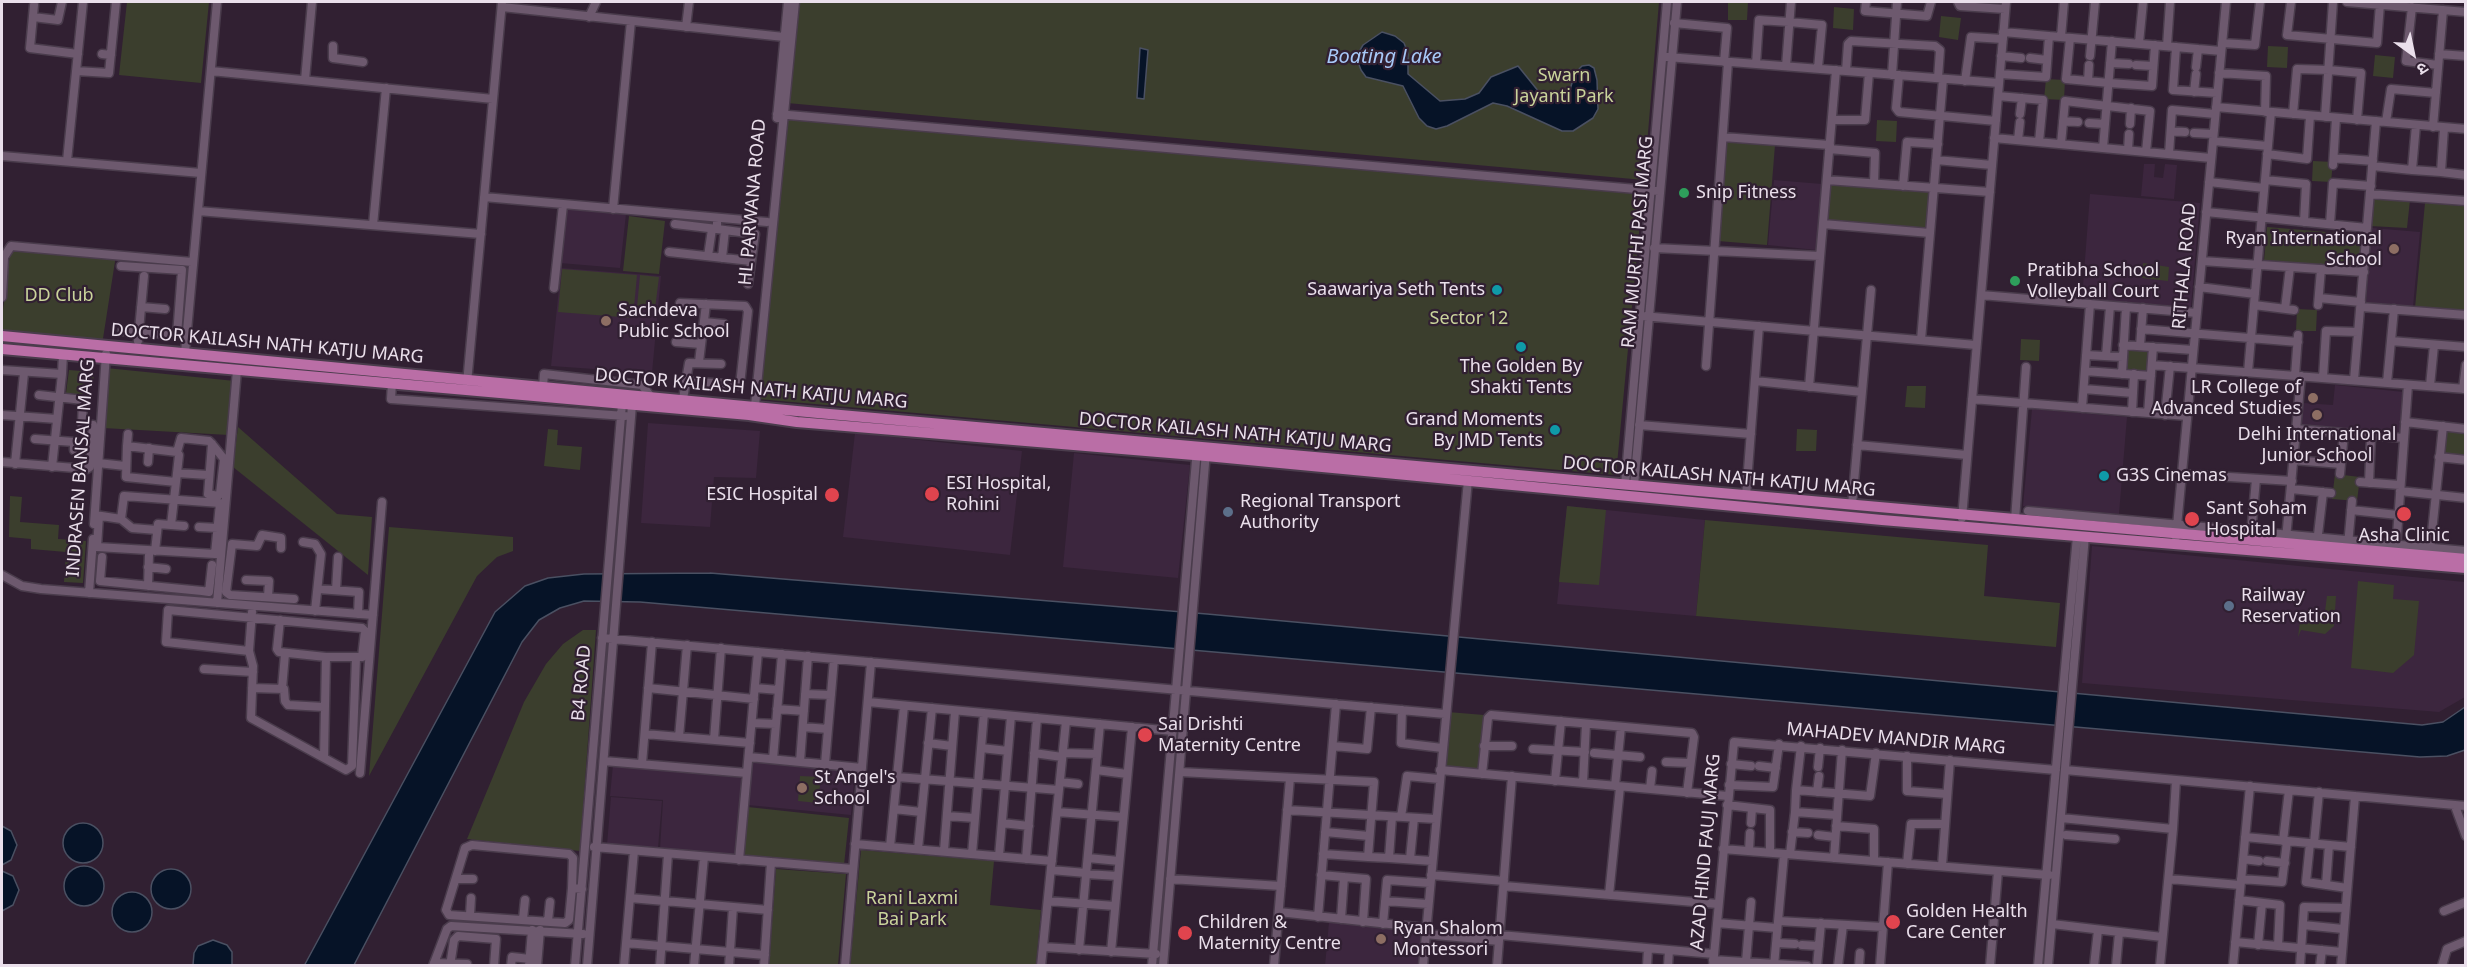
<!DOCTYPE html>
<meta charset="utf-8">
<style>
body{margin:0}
#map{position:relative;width:2467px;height:967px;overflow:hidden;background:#312032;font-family:"Noto Sans","Noto Sans Devanagari",sans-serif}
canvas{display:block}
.frame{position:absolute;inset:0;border:3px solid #eadfeb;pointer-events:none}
.north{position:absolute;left:2383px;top:24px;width:60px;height:60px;-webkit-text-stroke:4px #312032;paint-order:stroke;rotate:147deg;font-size:16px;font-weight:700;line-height:24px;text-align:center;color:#eadfeb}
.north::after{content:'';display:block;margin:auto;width:21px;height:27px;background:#eadfeb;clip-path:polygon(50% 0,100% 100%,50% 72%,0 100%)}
</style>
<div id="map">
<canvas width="2467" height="967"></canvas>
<div class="frame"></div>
<div class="north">उ</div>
</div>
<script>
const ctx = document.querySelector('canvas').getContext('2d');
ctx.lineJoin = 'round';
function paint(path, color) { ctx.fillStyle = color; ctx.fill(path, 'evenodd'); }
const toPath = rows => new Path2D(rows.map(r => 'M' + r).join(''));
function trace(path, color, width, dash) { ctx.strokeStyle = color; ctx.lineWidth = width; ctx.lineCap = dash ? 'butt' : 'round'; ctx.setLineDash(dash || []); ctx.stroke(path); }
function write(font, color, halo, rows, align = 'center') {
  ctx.font = font + ' "Noto Sans",sans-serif'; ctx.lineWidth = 4.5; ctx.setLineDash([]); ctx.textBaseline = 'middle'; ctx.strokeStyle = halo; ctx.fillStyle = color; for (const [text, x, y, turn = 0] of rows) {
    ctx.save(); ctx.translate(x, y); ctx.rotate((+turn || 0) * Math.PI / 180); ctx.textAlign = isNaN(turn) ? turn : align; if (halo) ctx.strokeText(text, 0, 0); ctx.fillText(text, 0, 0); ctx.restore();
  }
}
const built = toPath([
 [2144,164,2155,164,2154,177,2163,178,2165,164,2177,165,2174,199,2141,196],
 [1774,180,1822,184,1816,250,1768,245],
 [2090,194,2200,203,2191,307,2082,299],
 [565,208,626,214,620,268,560,263],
 [2372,228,2420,232,2413,307,2366,302],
 [561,268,661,276,652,373,551,366],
 [2335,385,2404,392,2400,434,2301,425,2303,403,2333,405],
 [2032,409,2127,417,2119,514,2023,506],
 [648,423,760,431,756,478,714,477,710,527,641,523],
 [855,433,1022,451,1010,555,843,537],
 [1074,453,1190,465,1178,578,1063,567],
 [1567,506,1705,520,1696,616,1557,604],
 [2092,546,2465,582,2465,697,2439,712,2082,683],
 [752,762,855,771,851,815,748,805],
 [613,765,742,775,736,855,660,849,663,800,610,796],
 [611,797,662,801,658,848,607,845],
 [1329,922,1423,930,1419,965,1325,966]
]);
const green = toPath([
 [127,2,209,2,201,83,119,75],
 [797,2,1659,2,1644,180,787,103],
 [1728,2,1748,2,1747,20,1728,20],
 [1834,7,1854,9,1853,30,1833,28],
 [1941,16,1961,18,1958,40,1939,37],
 [2268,46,2288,47,2287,68,2267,67],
 [2375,55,2395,57,2393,78,2373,76],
 [2046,79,2065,80,2064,100,2044,99],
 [784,118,1643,191,1616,475,758,399],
 [1877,120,1897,121,1896,142,1876,141],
 [1726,141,1775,145,1767,245,1718,241],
 [2313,161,2333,162,2331,182,2312,181],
 [1829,183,1931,191,1927,230,1826,221],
 [2371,197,2410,200,2407,228,2370,226],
 [2425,203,2465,206,2465,310,2415,308],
 [629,216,665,221,659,274,623,271],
 [2267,227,2363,235,2360,269,2264,260],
 [11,246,116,255,102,345,2,336,2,317],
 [2143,263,2169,267,2168,281,2142,278],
 [562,269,637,275,633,318,558,312],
 [640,275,659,277,655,309,637,307],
 [2297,309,2317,310,2316,331,2296,331],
 [2021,339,2040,340,2039,361,2020,360],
 [2128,349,2148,350,2147,371,2127,370],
 [106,368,235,381,229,435,103,428],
 [69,370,94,372,93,384,85,383,83,395,66,393],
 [1907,386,1926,386,1925,408,1905,407],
 [238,427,337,514,372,517,368,575,233,467],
 [2444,428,2465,430,2465,457,2442,456],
 [548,429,558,430,557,445,582,447,580,470,544,466],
 [1797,429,1817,430,1816,451,1796,451],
 [2335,474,2360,477,2357,501,2332,499],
 [10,496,22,497,20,522,59,525,58,539,86,541,83,583,64,582,66,552,31,549,31,539,9,537],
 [1567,506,1606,510,1599,585,1559,582],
 [1705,520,1988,545,1984,596,2060,603,2056,647,1696,616],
 [389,527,513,537,513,551,497,557,477,576,369,776],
 [2358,581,2394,585,2393,599,2419,601,2414,655,2393,673,2351,668],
 [2327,596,2336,596,2334,626,2325,634,2301,630,2298,637,2300,622,2313,623,2315,614,2319,611,2325,611],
 [583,630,596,630,580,851,467,839,524,702,546,664,563,644],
 [1448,712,1484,715,1479,770,1443,768],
 [800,776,821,777,818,803,798,801],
 [748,807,849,818,844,865,743,855],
 [861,850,994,861,990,905,1041,910,1036,965,850,965],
 [776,869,846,874,838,965,769,964]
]);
const water = toPath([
 [1382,32,1395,36,1404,43,1408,53,1408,74,1440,101,1465,99,1479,93,1491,77,1518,66,1539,92,1549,95,1569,93,1575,73,1582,66,1589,65,1594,68,1597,80,1598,109,1593,118,1573,131,1562,131,1507,106,1493,103,1447,126,1436,129,1427,126,1419,118,1403,86,1366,77,1361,70,1356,57,1363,45,1382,32],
 [1140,48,1148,50,1144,99,1137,98,1140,48],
 [710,573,1207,614,2422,725,2443,722,2465,707,2465,750,2447,756,2420,757,640,602,584,601,560,608,539,620,522,642,354,965,304,966,495,612,525,586,548,578,584,574,710,573],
 '63 843a20 20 0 1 1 40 0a20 20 0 1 1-40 0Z',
 [2,826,11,831,17,845,11,860,2,865,2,826],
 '64 886a20 20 0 1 1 40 0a20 20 0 1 1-40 0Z',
 '151 889a20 20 0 1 1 40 0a20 20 0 1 1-40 0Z',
 [2,871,13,876,19,890,13,905,2,911,2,871],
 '112 912a20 20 0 1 1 40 0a20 20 0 1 1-40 0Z',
 [213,940,227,945,232,952,232,965,193,965,194,953,198,946,213,940]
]);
const minor = toPath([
 [1866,2,1865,11,1927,16,1931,2],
 [1958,2,1960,6,2005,9],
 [2291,2,2287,35,2377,43,2380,4],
 [2347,2,2466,12],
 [34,5,30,48,78,54],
 [502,7,784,37],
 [2412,7,2406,61,2438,65],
 [33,17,58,20,62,2],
 [589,17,596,2],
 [1674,23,1727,28,1724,62],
 [686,27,689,2],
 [2003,32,2221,51],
 [2061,37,2064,2],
 [2070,38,2066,79,2109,83,2152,86,2155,45],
 [2139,43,2143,2],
 [2222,43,2255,45,2260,2],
 [333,46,333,58,363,62],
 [2167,46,2170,2],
 [2176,47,2173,90,2217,93],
 [102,54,111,55],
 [2439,54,2466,56],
 [2001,56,2021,58],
 [2090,56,2095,2],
 [1667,57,1999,83],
 [2030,58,2047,60],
 [2110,63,2129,64],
 [1756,64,1759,20,1789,22,1822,25,1818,68],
 [2136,65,2153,66],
 [1786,66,1791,2],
 [2196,67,2198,49],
 [76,71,109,73,116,2],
 [211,71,493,99],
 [1846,71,1848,44,1851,41,1935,46,1940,50,1938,78],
 [2219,73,2266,76,2265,112],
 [2000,74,2046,77,2049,36],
 [1892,75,1897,2],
 [1899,75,1896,108,1899,112,1996,121],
 [305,80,312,2],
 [1965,81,1971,37,2003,39],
 [2088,81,2089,65],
 [2194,92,2196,74],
 [1998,96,2043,100,2039,142],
 [2216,107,2466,129],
 [777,114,1659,191],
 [2020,114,2022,98],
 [2293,114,2297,69,2329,70,2361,73,2357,120],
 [2325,117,2333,2],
 [777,118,788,2],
 [1832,120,1865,120,1869,73],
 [2063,121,2078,122],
 [2386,122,2391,89,2436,93],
 [2089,123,2105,124],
 [2130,124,2131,108],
 [2433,127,2443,10],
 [2444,128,2441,172,2466,175],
 [2171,131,2185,132],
 [2194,133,2213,134],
 [1723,137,1830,145],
 [1994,138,2211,158],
 [2018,140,2020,122],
 [2213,141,2268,146],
 [2061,144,2065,101,2150,111,2146,152],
 [2103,148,2112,41],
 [1829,149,1875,153,1874,183],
 [2128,150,2129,134],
 [2169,154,2172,110,2215,114],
 [2267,154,2307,159,2310,116],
 [2,156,201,173],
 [2334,158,2373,161],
 [1936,160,1992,165],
 [67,161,83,2],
 [2333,165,2336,118],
 [2372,166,2412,170,2416,125],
 [2412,170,2441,172],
 [1827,180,1990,192],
 [2265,180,2306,184,2304,222],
 [2209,182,2264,188],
 [1903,186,1907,142,1938,144],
 [2370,194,2466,201],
 [484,197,767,222],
 [613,209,631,21],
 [198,211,481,234],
 [2206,212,2367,228],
 [717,218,717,229,755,234,748,284],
 [675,224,717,229],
 [1823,224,1930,233],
 [2330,224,2333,183,2371,186],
 [373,225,386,88],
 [1654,248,1820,256],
 [669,252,751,261],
 [708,256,712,229],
 [722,258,725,230],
 [2202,261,2364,272],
 [121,266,182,270,177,335,122,331],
 [2199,287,2255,294],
 [554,288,563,205],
 [1981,295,2197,313],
 [2,297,4,257,11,246,192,262],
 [2319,298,2361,302],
 [680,303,745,306,748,311,740,385,686,381],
 [2254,305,2294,310],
 [2318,305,2321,269],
 [141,307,165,309],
 [2361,307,2466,315],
 [2285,309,2290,267],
 [1642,316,1976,345],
 [704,322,724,324],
 [2141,329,2298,342],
 [1921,340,1943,79],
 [138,341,144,276],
 [2391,341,2466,347],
 [676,342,701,344],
 [2123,345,2193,350],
 [2140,346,2143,308],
 [185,353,217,2],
 [2086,355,2123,357],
 [2106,356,2110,306],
 [699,362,706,304],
 [2152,365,2466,389],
 [1706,366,1728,62],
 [2,370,62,374,52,467],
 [2085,371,2151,376],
 [2248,372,2271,112],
 [62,374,63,354],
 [2122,374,2126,307],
 [2295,376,2298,335],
 [2323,378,2326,331,2358,332],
 [2354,380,2376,121],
 [1755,381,1862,392],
 [392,383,391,399,625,416],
 [467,383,502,2],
 [2387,383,2394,309],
 [2430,386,2434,345],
 [543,387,544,374,642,385,651,397],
 [1809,387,1836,70],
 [2084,389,2133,393],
 [2463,389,2466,365],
 [683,399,689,363,721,364],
 [1972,399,2187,416],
 [755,406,795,2],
 [2082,408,2090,304],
 [2132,412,2134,374],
 [2148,413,2153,347],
 [2,415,57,419],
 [2165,415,2170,366],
 [2405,422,2466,429],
 [1639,425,1751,434],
 [2296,429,2404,438],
 [35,439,74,442,74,450],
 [1857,445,1967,455],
 [127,446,128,434],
 [177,452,181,438,209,441,212,444,224,459,220,494,218,496,208,494,212,444],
 [2439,457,2466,460],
 [2293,460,2341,464],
 [2,462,87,469,90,467,93,425,82,424,83,400,39,395],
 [148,462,149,448],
 [98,463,125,466],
 [15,464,24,373],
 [177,473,208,475],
 [2182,474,2292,481],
 [2340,474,2344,433],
 [2360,482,2400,485],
 [2369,483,2371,436],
 [1625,485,1667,2],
 [1634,486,1677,2],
 [2291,489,2331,493],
 [2400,491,2466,498],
 [1746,496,1759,326],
 [1852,505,1871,290],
 [2351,510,2398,515],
 [2028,511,2466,551],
 [95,515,121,519,132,528,157,530],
 [99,516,97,547,215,554,220,503,124,496,121,519],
 [1962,518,2006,2],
 [2015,520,2026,367],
 [94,524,106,354],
 [171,525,176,482,179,455,177,452,127,446,126,477,176,482],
 [199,527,218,528],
 [2251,535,2256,479],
 [2176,537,2226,2],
 [2286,539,2301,376],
 [303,542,315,544,321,554,315,611],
 [2317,543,2323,492],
 [2348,545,2352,501],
 [281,548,281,538,262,535,257,546,232,544,226,592,230,595,294,599],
 [2396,549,2408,385],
 [155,551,158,524,184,526],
 [2430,551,2443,426],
 [102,557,100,581,202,591,209,592,212,565],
 [148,567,166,569],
 [2,575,22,586,41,589,373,615],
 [246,580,269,581,268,597],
 [148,586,149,555],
 [318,589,359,592,358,614],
 [336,590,338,557],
 [89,593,93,539],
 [217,603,237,370],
 [280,620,277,649,279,652,326,657,360,657],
 [602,638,1445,714],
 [249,651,252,612],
 [356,658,352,766,346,770,251,718,253,666,249,651,166,642,168,610,362,628,365,631,362,657],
 [204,669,253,672],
 [252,688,284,689,285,701,288,705,324,707],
 [648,688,754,699],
 [755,688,779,690],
 [282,689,285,654],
 [805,694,831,695],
 [868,702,1173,731],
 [777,709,804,711],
 [1402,710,1401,743,1442,748],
 [752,723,776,724],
 [803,727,828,729],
 [645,734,750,743],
 [679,737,687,645],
 [714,740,721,648],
 [928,743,952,746],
 [1333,746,1367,749,1371,707],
 [1484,746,1512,746],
 [1801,746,1796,790,1870,796,1876,753],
 [981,748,1008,751],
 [1533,749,1585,752],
 [1034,753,1062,757],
 [1063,753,1097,754],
 [1594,753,1640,757],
 [324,756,326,657],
 [1907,756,1907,791,1947,794],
 [749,757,862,768],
 [773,759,782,654],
 [604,761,747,773],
 [800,762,808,656],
 [1666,762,1690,763],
 [642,764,652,642],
 [825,764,834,659],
 [1731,764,1751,766],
 [1759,766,1776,768],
 [1818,767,1820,748],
 [1096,770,1127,774],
 [1440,770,1728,796],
 [2065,770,2466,806],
 [1180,772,1374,782,1368,857,1323,854],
 [360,773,382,502],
 [1482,774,1488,718,1491,715,1692,733,1694,737,1687,793],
 [897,777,1059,790],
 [1555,781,1561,721],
 [1060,782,1078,784],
 [1583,783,1586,724],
 [1729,785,1773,787,1779,744],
 [1615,786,1621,727],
 [1650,789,1652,771],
 [1817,792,1819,776],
 [1727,805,1770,810,1770,852],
 [2455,806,2466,836],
 [894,809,921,812],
 [1287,810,1436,819],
 [1057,812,1123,817],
 [1795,812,1796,790],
 [947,816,975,818],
 [1392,817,1389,858,1432,861],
 [1401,817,1407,776,1439,779],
 [2061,818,2173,829,2160,966],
 [1002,823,1029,826],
 [1751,823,1752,808],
 [1836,826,1874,829,1874,861],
 [2173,829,2176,780],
 [1325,832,1369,836],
 [1792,832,1808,833],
 [1818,835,1835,837],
 [2066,835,2115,839],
 [2245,837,2351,847],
 [2283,841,2289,790],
 [2310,843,2306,882,2347,888],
 [2314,843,2319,792],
 [855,844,1052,861],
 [594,847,853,869],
 [890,847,904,706],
 [918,849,932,708],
 [1723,849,2049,875],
 [944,851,955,711],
 [1749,851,1750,833],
 [972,854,984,713],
 [1790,854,1795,812,1837,815],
 [999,856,1011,716],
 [1368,857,1389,858],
 [1088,858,1119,861],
 [1834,858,1842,750],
 [1026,859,1037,718],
 [1410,859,1414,818],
 [2243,859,2259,861],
 [739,860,758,652],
 [2267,861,2285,863],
 [1907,864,1911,824,1945,824],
 [1942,866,1950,760],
 [1051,870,1086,873],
 [1086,874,1118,876],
 [1321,875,1366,879,1363,922],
 [1431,875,1504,881],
 [456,879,473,879],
 [1170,879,1281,886],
 [2169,879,2240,885],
 [2241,879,2282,882,2287,841],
 [2326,885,2329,845],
 [1504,886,1718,904],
 [572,888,569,920,565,923,449,915,446,910,465,848,472,845,569,854,573,858,572,888,582,889],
 [1609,895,1620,787],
 [630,898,768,910],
 [2239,900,2280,905,2278,946],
 [1048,901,1115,906],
 [1385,901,1428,904],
 [2444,911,2466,902],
 [1279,912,1426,928],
 [470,915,471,898],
 [1318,917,1336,704],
 [523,919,525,900],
 [1341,919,1344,877],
 [548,921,550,902],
 [1778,921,1883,927],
 [1717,923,1777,928],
 [1383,924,1387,880,1430,883],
 [2052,924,2162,937],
 [2303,925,2343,929],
 [1425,934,1499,941],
 [1500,935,1714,954],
 [2235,942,2342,952],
 [626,943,765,955],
 [1776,943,1795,944],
 [1802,945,1819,946],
 [2258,945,2262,903],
 [1043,947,1156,954],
 [1079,950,1100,724],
 [1111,952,1132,727],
 [1713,960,1807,966],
 [1746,962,1751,902],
 [434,963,467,964],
 [433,966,447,929,451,926,583,934],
 [450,966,454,940,458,936,496,939,494,966],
 [511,966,512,957,530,959],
 [529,966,532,930],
 [537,966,540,930],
 [575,966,622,404],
 [587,966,632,405],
 [624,966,634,851],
 [660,966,668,854],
 [694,966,704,857],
 [729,966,733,907],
 [764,966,771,862],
 [845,966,871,662],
 [1041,966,1066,721],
 [1152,966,1197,449],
 [1163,966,1206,452],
 [1274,966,1290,778],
 [1423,966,1468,480],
 [1497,966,1512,776],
 [1647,966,1648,949],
 [1668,966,1669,950],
 [1713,966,1734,742,2056,770],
 [1774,966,1784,854],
 [1817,966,1821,923],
 [1838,966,1843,925],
 [1859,966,1860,953],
 [1880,966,1888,862],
 [1990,966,1998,871],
 [2038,966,2077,536],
 [2048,966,2085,536],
 [2094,966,2098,930],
 [2116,966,2119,933],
 [2233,966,2250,786],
 [2300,966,2304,907,2345,908],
 [2320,966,2322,950],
 [2341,966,2355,796],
 [2442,966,2447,949,2466,941]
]);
const major = toPath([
 [2,336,818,413,2466,559],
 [2,349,749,415,797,422,1206,456,1882,520,2466,568]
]);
const markers = [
 [1684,193,6,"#2e9e5b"],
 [2394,249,6,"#8d6e63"],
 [2015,281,6,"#2e9e5b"],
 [1497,290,6,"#0f9aa8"],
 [606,321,6,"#8d6e63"],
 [1521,347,6,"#0f9aa8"],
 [2313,398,6,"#8d6e63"],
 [2317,415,6,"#8d6e63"],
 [1555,430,6,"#0f9aa8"],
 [2104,476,6,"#0f9aa8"],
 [932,494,8,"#e0444e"],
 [832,495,8,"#e0444e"],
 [1228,512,6,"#5c6f8a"],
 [2404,514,8,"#e0444e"],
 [2192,519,8,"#e0444e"],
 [2229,606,6,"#5c6f8a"],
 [1145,735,8,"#e0444e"],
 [802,788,6,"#8d6e63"],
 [1893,922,8,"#e0444e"],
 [1185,933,8,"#e0444e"],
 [1381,939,6,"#8d6e63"]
];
const parkNames = [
 ["Swarn",1564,76],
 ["Jayanti Park",1564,97],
 ["DD Club",59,296],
 ["Sector 12",1469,319],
 ["Rani Laxmi",912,899],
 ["Bai Park",912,920]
];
const poiNames = [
 ["Snip Fitness",1696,193],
 ["Ryan International",2382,239,"right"],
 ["School",2382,260,"right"],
 ["Pratibha School",2027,271],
 ["Volleyball Court",2027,292],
 ["Saawariya Seth Tents",1485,290,"right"],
 ["Sachdeva",618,311],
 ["Public School",618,332],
 ["The Golden By",1521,367,"center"],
 ["Shakti Tents",1521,388,"center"],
 ["LR College of",2301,388,"right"],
 ["Advanced Studies",2301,409,"right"],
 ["Grand Moments",1543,420,"right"],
 ["By JMD Tents",1543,441,"right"],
 ["Delhi International",2317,435,"center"],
 ["Junior School",2317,456,"center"],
 ["G3S Cinemas",2116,476],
 ["ESI Hospital,",946,484],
 ["Rohini",946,505],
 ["ESIC Hospital",818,495,"right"],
 ["Regional Transport",1240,502],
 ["Authority",1240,523],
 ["Sant Soham",2206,509],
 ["Hospital",2206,530],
 ["Asha Clinic",2404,536,"center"],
 ["Railway",2241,596],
 ["Reservation",2241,617],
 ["Sai Drishti",1158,725],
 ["Maternity Centre",1158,746],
 ["St Angel's",814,778],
 ["School",814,799],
 ["Golden Health",1906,912],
 ["Care Center",1906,933],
 ["Children &",1198,923],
 ["Maternity Centre",1198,944],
 ["Ryan Shalom",1393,929],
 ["Montessori",1393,950]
];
const streetNames = [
 ["HL PARWANA ROAD",753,202,-85],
 ["RAM MURTHI PASI MARG",1638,242,-85],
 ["RITHALA ROAD",2185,266,-85],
 ["DOCTOR KAILASH NATH KATJU MARG",267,344,5],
 ["DOCTOR KAILASH NATH KATJU MARG",751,389,5],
 ["DOCTOR KAILASH NATH KATJU MARG",1235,433,5],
 ["INDRASEN BANSAL MARG",81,468,-86],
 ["DOCTOR KAILASH NATH KATJU MARG",1719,477,5],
 ["B4 ROAD",582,683,-85],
 ["MAHADEV MANDIR MARG",1896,739,5],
 ["AZAD HIND FAUJ MARG",1706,852,-85]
];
const waterNames = [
 ["Boating Lake",1384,57]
];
paint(built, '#3c263e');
paint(green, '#3b3e2d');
paint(water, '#061327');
trace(water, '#4a5062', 1.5);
trace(minor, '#4a3c4c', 11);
trace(major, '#4a3c4c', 14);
trace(minor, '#6d596e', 8);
trace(major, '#ba6ea6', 10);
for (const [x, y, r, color] of markers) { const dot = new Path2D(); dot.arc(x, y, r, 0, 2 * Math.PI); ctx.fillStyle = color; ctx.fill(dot); trace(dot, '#312032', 2); }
write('18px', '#cad49b', '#312032', parkNames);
write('18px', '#eadfeb', '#312032', poiNames, 'left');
write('18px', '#eadfeb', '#312032', streetNames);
write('italic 20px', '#a7c8f7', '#312032', waterNames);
</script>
